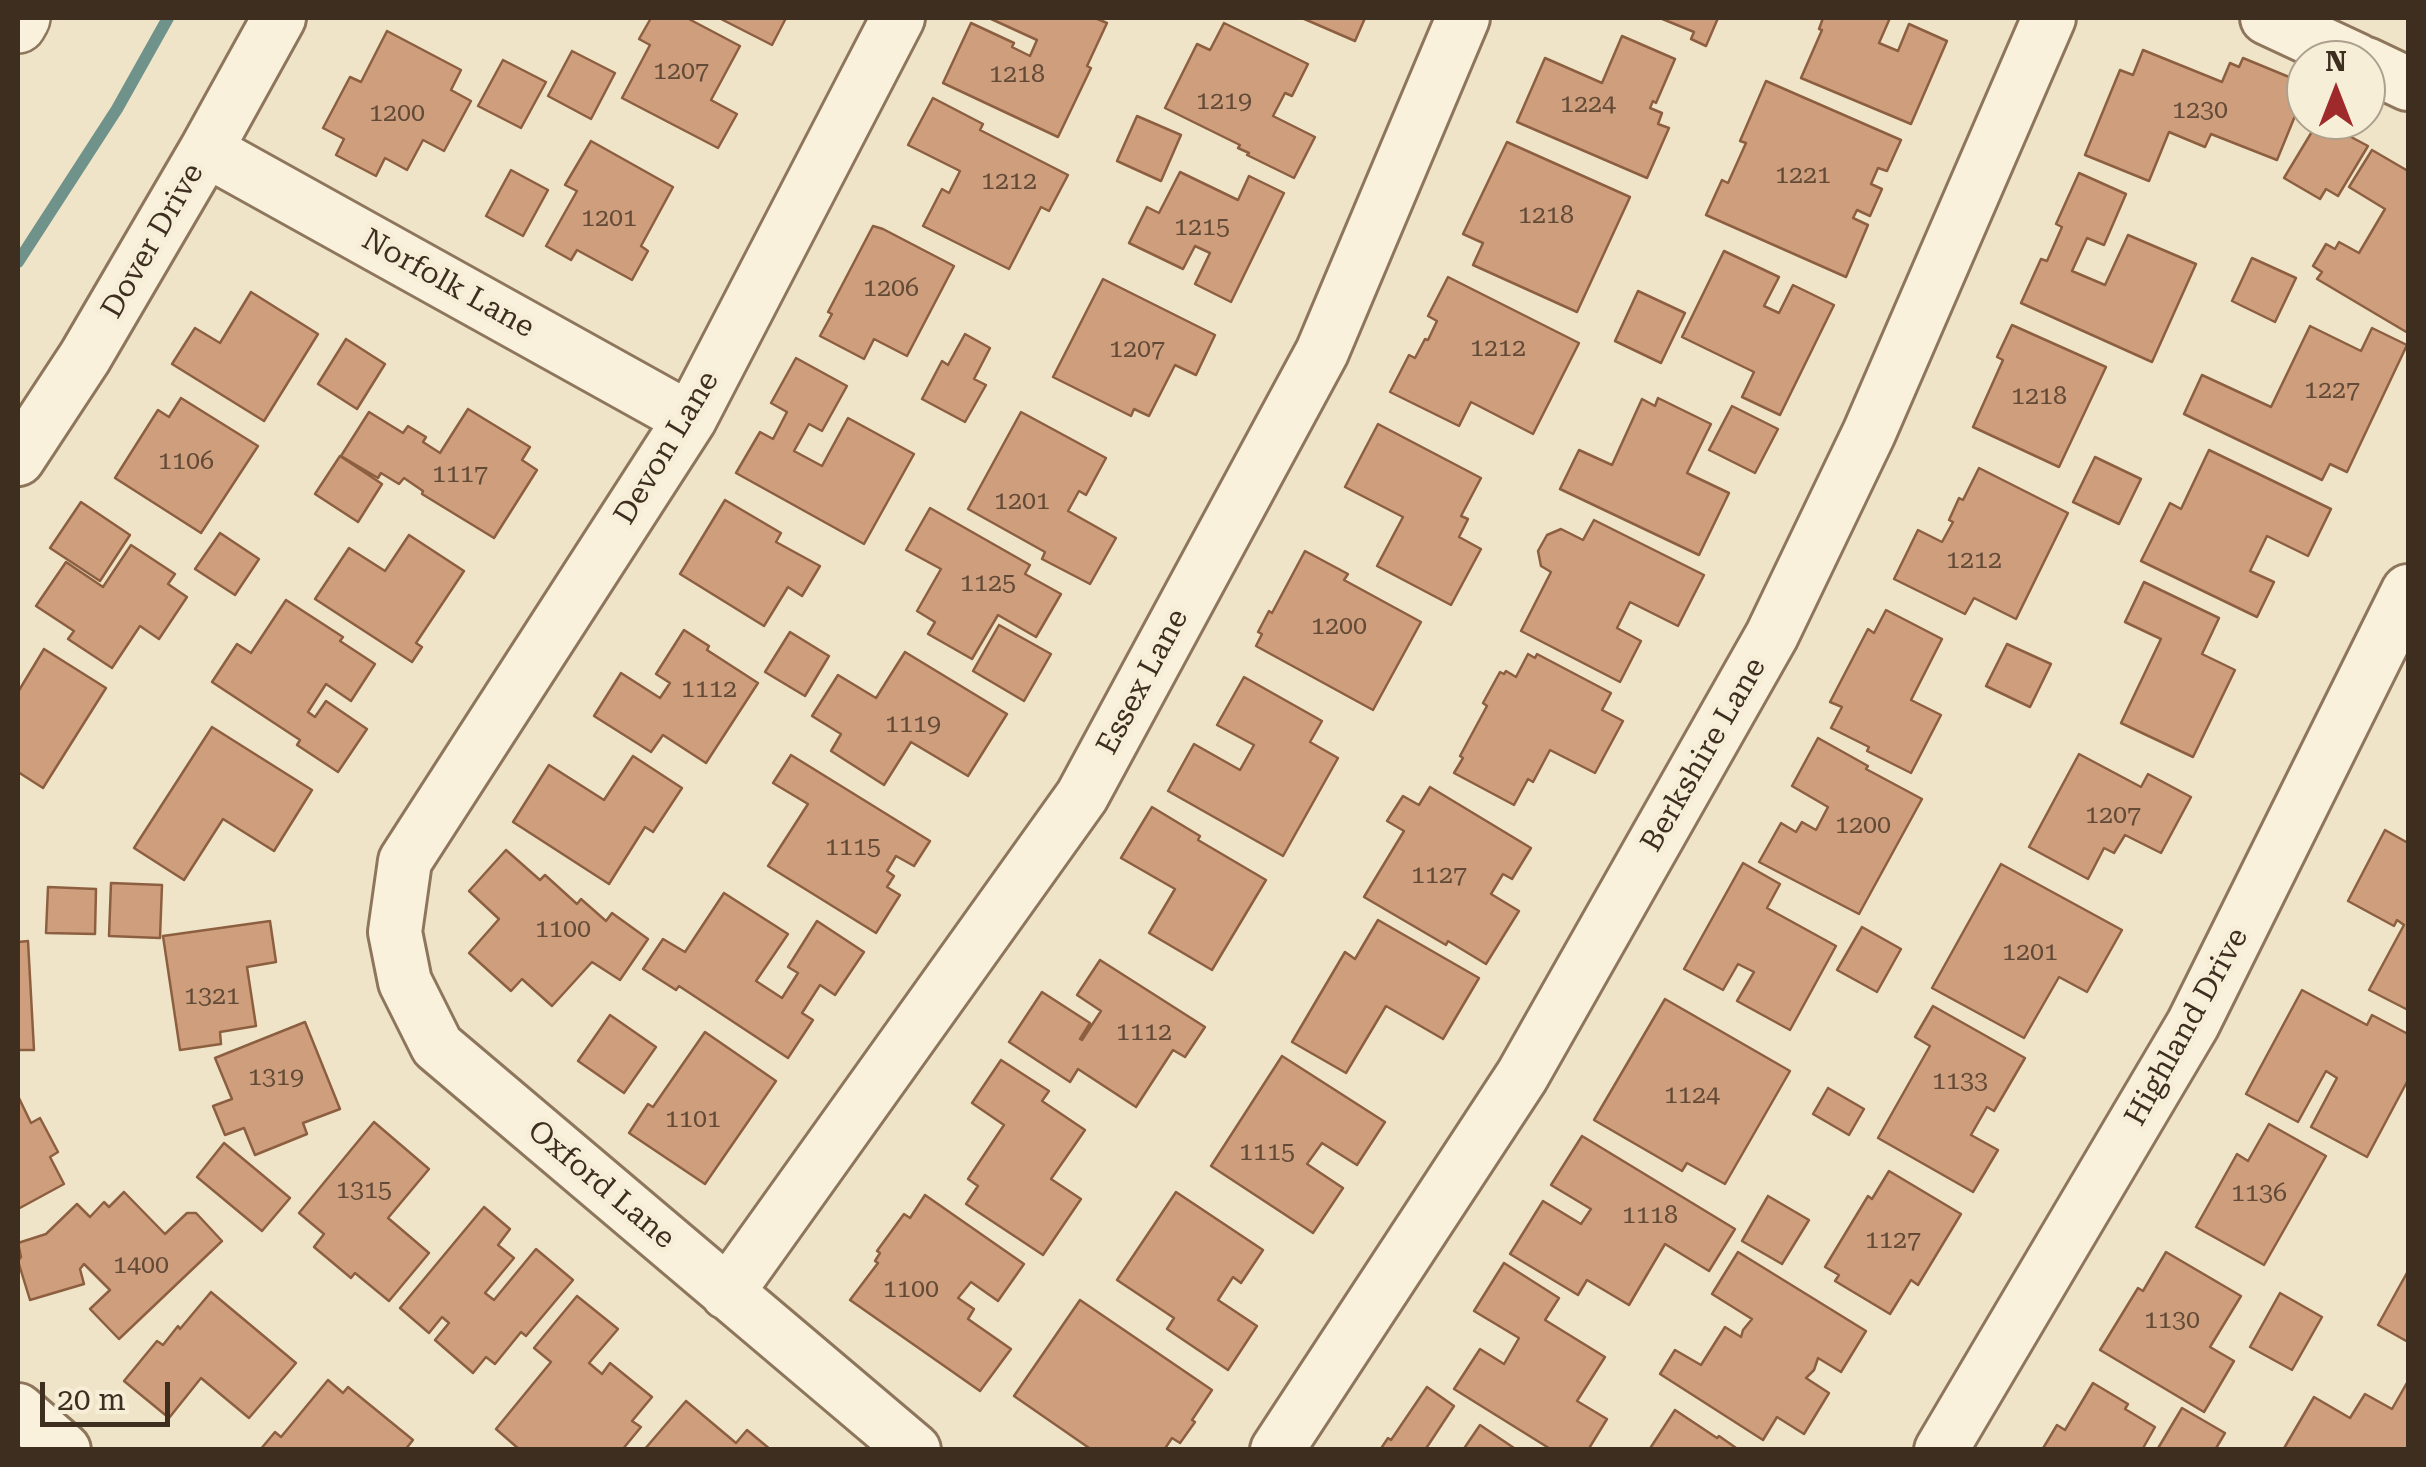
<!DOCTYPE html>
<style>
body{margin:0}
#map{position:relative;width:2426px;height:1467px;overflow:hidden;background:#f0e4c8;font-family:"Roboto Serif",serif}
canvas{display:block}
.frame{position:absolute;inset:0;border:20px solid #3d2e20;pointer-events:none}
.north{position:absolute;left:2286px;top:40px;width:100px;height:100px;box-sizing:border-box;background:#f7eed8;border:2px solid #ada18e;border-radius:50%;rotate:0deg;font-size:28px;font-weight:700;line-height:40px;text-align:center;color:#3d2e20}
.north::after{content:'';display:block;margin:auto;width:35px;height:45px;background:#9e2a2b;clip-path:polygon(50% 0,100% 100%,50% 72%,0 100%)}
.scale{position:absolute;left:40px;top:1382px;width:130px;height:45px;box-sizing:border-box;border:5px solid #3d2e20;border-top:0;padding-left:12px;font-size:30px;line-height:35px;white-space:nowrap;color:#3d2e20;-webkit-text-stroke:8px #f7eed8;paint-order:stroke}
</style>
<div id="map">
<canvas width="2426" height="1467"></canvas>
<div class="frame"></div>
<div class="north">N</div>
<div class="scale">20 m</div>
</div>
<script>
const ctx = document.querySelector('canvas').getContext('2d');
ctx.lineJoin = 'round';
const toPath = rows => new Path2D(rows.map(r => 'M' + r).join(''));
function trace(path, color, width, dash) { ctx.strokeStyle = color; ctx.lineWidth = width; ctx.lineCap = dash ? 'butt' : 'round'; ctx.setLineDash(dash || []); ctx.stroke(path); }
function paint(path, color) { ctx.fillStyle = color; ctx.fill(path, 'evenodd'); }
function write(font, color, halo, rows, align = 'center') {
  ctx.font = font + ' "Roboto Serif",serif'; ctx.lineWidth = 10; ctx.setLineDash([]); ctx.textBaseline = 'middle'; ctx.strokeStyle = halo; ctx.fillStyle = color; for (const [text, x, y, turn = 0] of rows) {
    ctx.save(); ctx.translate(x, y); ctx.rotate((+turn || 0) * Math.PI / 180); ctx.textAlign = isNaN(turn) ? turn : align; if (halo) ctx.strokeText(text, 0, 0); ctx.fillText(text, 0, 0); ctx.restore();
  }
}
const stream = toPath([
 [18,262,117,109,168,18]
]);
const building = toPath([
 [651,18,687,18,740,46,711,100,737,114,718,148,622,98,650,45,639,39,651,18],
 [722,18,786,18,772,45,721,19,722,18],
 [989,18,1095,18,1107,23,1087,66,1091,68,1058,137,943,83,971,23,1014,43,1012,47,1030,56,1037,40,989,18],
 [1302,18,1365,18,1355,41,1302,18],
 [1660,18,1718,18,1706,46,1691,39,1694,32,1660,18],
 [1823,18,1890,18,1879,43,1898,51,1909,24,1947,41,1911,124,1801,78,1822,30,1819,29,1823,18],
 [1224,23,1308,64,1292,96,1285,93,1273,116,1315,137,1294,178,1247,155,1249,153,1238,148,1240,145,1165,108,1197,44,1210,50,1224,23],
 [387,31,461,70,451,90,471,101,444,151,423,140,407,170,385,158,376,176,336,155,344,139,323,128,350,77,361,82,387,31],
 [1622,36,1675,59,1656,103,1653,101,1650,108,1662,113,1658,124,1669,128,1647,178,1517,122,1545,58,1602,83,1622,36],
 [2143,50,2222,82,2230,63,2239,67,2243,58,2306,84,2306,89,2277,160,2211,134,2205,147,2169,132,2149,181,2085,155,2120,70,2133,75,2143,50],
 [572,51,615,73,591,119,548,96,572,51],
 [503,60,546,82,521,128,478,106,503,60],
 [1766,81,1901,140,1887,171,1878,168,1871,184,1882,189,1870,216,1857,210,1853,218,1868,225,1846,277,1706,215,1722,180,1728,183,1746,143,1740,141,1766,81],
 [933,98,983,124,980,130,1068,175,1049,211,1041,207,1009,269,923,226,942,189,949,193,960,171,908,145,933,98],
 [1137,116,1181,135,1161,181,1117,161,1137,116],
 [2319,120,2368,146,2338,196,2326,189,2320,199,2284,178,2319,120],
 [591,141,673,187,641,246,648,251,632,280,577,250,571,260,546,246,577,191,565,185,591,141],
 [1507,142,1630,197,1577,312,1473,265,1483,243,1463,234,1507,142],
 [2372,150,2408,171,2408,333,2317,279,2322,272,2313,266,2326,244,2335,249,2339,242,2359,253,2385,209,2349,187,2372,150],
 [511,170,548,190,523,236,486,216,511,170],
 [1180,172,1238,200,1249,176,1284,193,1231,302,1195,284,1210,253,1195,246,1183,269,1129,243,1147,207,1159,213,1180,172],
 [2079,173,2126,194,2104,245,2087,238,2072,271,2105,285,2128,235,2196,264,2152,362,2021,303,2041,259,2047,261,2062,227,2056,224,2079,173],
 [873,226,883,229,954,266,907,356,874,339,864,359,820,336,832,314,828,312,873,226],
 [1724,251,1779,277,1764,306,1779,313,1793,285,1834,305,1780,415,1742,397,1754,372,1682,337,1724,251],
 [2252,258,2296,278,2275,322,2232,301,2252,258],
 [1448,277,1579,343,1533,434,1471,402,1459,426,1390,392,1409,355,1415,358,1425,339,1428,340,1437,321,1428,316,1448,277],
 [1103,279,1215,335,1196,375,1175,365,1149,416,1134,409,1131,416,1053,377,1103,279],
 [1638,291,1685,313,1661,363,1615,341,1638,291],
 [251,292,318,334,264,421,172,364,195,328,220,343,251,292],
 [2012,325,2106,367,2059,467,1973,427,2003,360,1997,357,2012,325],
 [2310,326,2361,351,2372,328,2407,345,2347,472,2330,464,2322,480,2184,414,2202,375,2271,407,2310,326],
 [965,334,990,348,974,379,986,385,965,422,922,399,942,361,948,365,965,334],
 [346,339,385,364,357,409,318,384,346,339],
 [796,358,847,386,822,431,809,424,794,451,822,466,848,418,914,454,864,544,736,473,760,432,773,439,787,412,771,403,796,358],
 [181,398,258,446,201,533,115,478,158,410,169,417,181,398],
 [1658,398,1711,424,1687,473,1729,493,1699,555,1560,489,1579,450,1612,465,1642,399,1655,406,1658,398],
 [1732,406,1778,429,1755,473,1709,450,1732,406],
 [468,409,530,447,522,460,537,470,494,538,422,494,423,491,404,478,399,484,381,473,378,478,341,456,369,412,403,433,408,426,426,437,423,442,440,453,468,409],
 [1021,412,1106,458,1086,495,1079,491,1068,511,1116,538,1090,584,1042,559,1045,552,968,509,1021,412],
 [1378,424,1481,478,1461,516,1468,519,1459,537,1481,549,1451,605,1377,566,1403,517,1345,487,1378,424],
 [2209,450,2331,509,2308,556,2267,536,2250,571,2274,582,2257,617,2141,561,2170,503,2181,509,2209,450],
 [340,456,382,484,358,522,315,494,340,456],
 [2095,457,2141,479,2119,524,2073,502,2095,457],
 [1979,468,2068,513,2016,619,1974,598,1965,614,1894,579,1918,530,1942,542,1953,522,1949,520,1959,498,1963,500,1979,468],
 [725,500,781,533,776,542,820,566,802,596,788,587,764,626,680,574,725,500],
 [81,502,130,535,100,581,50,548,81,502],
 [930,508,1030,565,1025,574,1061,594,1036,637,998,615,972,659,928,634,935,622,917,611,941,569,906,550,930,508],
 [1594,520,1704,575,1678,626,1630,602,1617,628,1641,641,1620,682,1521,631,1551,572,1541,566,1538,551,1547,535,1561,529,1583,540,1594,520],
 [220,533,259,559,235,595,195,569,220,533],
 [409,535,464,571,416,643,422,647,412,662,315,599,349,548,385,571,409,535],
 [131,545,175,574,168,584,187,597,159,639,140,626,112,668,68,639,74,631,36,606,66,562,103,587,131,545],
 [1305,551,1348,574,1344,580,1421,622,1373,710,1256,646,1262,634,1258,632,1269,611,1272,613,1305,551],
 [2144,582,2219,618,2202,654,2235,670,2193,757,2121,723,2161,639,2125,622,2144,582],
 [286,600,343,637,340,641,375,664,351,701,326,684,308,712,315,717,326,701,367,729,338,772,297,745,300,740,212,682,237,644,251,653,286,600],
 [1886,610,1942,639,1911,700,1941,715,1911,773,1867,751,1869,747,1831,728,1842,707,1830,702,1868,629,1874,633,1886,610],
 [999,625,1051,654,1024,701,973,671,999,625],
 [684,630,709,646,707,650,758,683,706,763,663,735,651,752,594,716,621,673,660,698,670,683,656,674,684,630],
 [790,632,829,656,805,696,765,672,790,632],
 [2007,644,2051,664,2030,707,1986,686,2007,644],
 [44,649,106,688,43,788,18,772,18,692,44,649],
 [905,652,1007,714,968,776,911,742,884,785,831,751,841,734,812,716,838,675,876,698,905,652],
 [1528,654,1535,658,1537,654,1611,693,1602,710,1623,721,1595,773,1550,750,1533,782,1528,779,1514,805,1454,773,1463,758,1460,756,1487,706,1483,703,1500,672,1504,674,1506,671,1516,677,1528,654],
 [1244,677,1322,721,1310,742,1338,758,1283,856,1168,791,1194,744,1240,770,1254,745,1217,725,1244,677],
 [212,727,312,790,274,851,223,819,184,880,134,848,212,727],
 [1818,738,1868,766,1866,769,1922,799,1859,914,1759,862,1781,823,1796,832,1802,822,1816,830,1828,807,1792,786,1818,738],
 [2079,754,2141,787,2148,774,2191,797,2161,853,2125,835,2114,853,2104,848,2088,879,2029,847,2079,754],
 [791,755,930,841,914,866,896,856,887,871,894,876,887,887,900,895,876,933,768,866,808,804,773,783,791,755],
 [633,756,682,788,653,832,645,827,609,884,513,822,549,765,604,800,633,756],
 [1430,787,1531,848,1512,879,1503,874,1491,894,1519,911,1486,964,1448,941,1446,945,1364,897,1404,831,1387,821,1403,796,1419,805,1430,787],
 [1152,807,1200,836,1198,840,1266,880,1212,970,1149,933,1175,889,1121,858,1152,807],
 [2385,830,2408,843,2408,1010,2369,990,2404,925,2397,920,2394,926,2348,901,2385,830],
 [506,850,540,880,545,875,577,904,581,899,606,921,612,913,648,939,620,980,592,962,552,1006,522,979,511,991,469,953,499,919,469,891,506,850],
 [1743,863,1780,884,1767,908,1836,946,1790,1030,1737,1001,1754,972,1738,964,1723,990,1684,969,1743,863],
 [2001,864,2122,930,2087,992,2059,977,2024,1038,1932,988,2001,864],
 [111,883,162,885,160,938,109,936,111,883],
 [48,887,96,889,95,934,46,933,48,887],
 [724,893,788,934,756,981,782,998,798,973,788,967,817,921,864,952,835,995,820,985,802,1013,813,1020,788,1058,679,986,676,990,643,969,663,939,685,952,724,893],
 [1378,920,1479,978,1443,1039,1386,1006,1346,1073,1292,1042,1345,952,1355,959,1378,920],
 [270,921,276,962,247,967,256,1026,220,1032,221,1044,180,1050,163,936,270,921],
 [1862,927,1901,949,1877,992,1837,970,1862,927],
 [28,941,34,1050,18,1050,18,942,28,941],
 [1100,960,1205,1027,1185,1057,1173,1050,1136,1107,1078,1069,1070,1082,1009,1042,1042,992,1090,1023,1080,1039,1082,1040,1101,1011,1077,995,1100,960],
 [2302,990,2367,1025,2372,1015,2408,1034,2408,1080,2367,1157,2311,1127,2337,1078,2326,1071,2298,1122,2246,1094,2302,990],
 [1665,999,1790,1071,1725,1184,1687,1163,1682,1171,1594,1120,1665,999],
 [1933,1006,2025,1058,1994,1111,1987,1107,1971,1135,1998,1150,1973,1192,1878,1138,1930,1046,1915,1037,1933,1006],
 [610,1015,656,1047,624,1093,578,1061,610,1015],
 [305,1022,340,1109,303,1123,307,1134,255,1155,244,1128,225,1135,213,1106,232,1099,215,1058,305,1022],
 [705,1032,776,1081,705,1184,629,1133,648,1104,653,1107,705,1032],
 [1282,1056,1385,1122,1357,1165,1322,1143,1307,1164,1343,1188,1313,1233,1211,1166,1282,1056],
 [1001,1060,1049,1091,1042,1101,1085,1130,1051,1179,1081,1199,1043,1255,966,1204,978,1186,968,1179,1004,1125,972,1103,1001,1060],
 [1828,1088,1864,1109,1849,1135,1813,1114,1828,1088],
 [18,1096,31,1123,40,1118,58,1152,50,1157,64,1184,18,1209,18,1096],
 [374,1122,429,1169,388,1218,429,1253,389,1301,355,1273,351,1278,314,1247,324,1234,299,1213,374,1122],
 [2269,1124,2326,1156,2264,1265,2196,1227,2237,1154,2248,1161,2269,1124],
 [1582,1136,1735,1229,1709,1271,1665,1244,1629,1305,1587,1280,1578,1295,1510,1254,1543,1201,1581,1224,1591,1209,1551,1185,1582,1136],
 [224,1143,290,1198,262,1231,197,1177,224,1143],
 [1889,1171,1961,1214,1918,1285,1911,1280,1890,1314,1835,1281,1839,1275,1825,1267,1868,1196,1872,1199,1889,1171],
 [124,1192,165,1234,187,1213,196,1213,222,1241,119,1339,90,1309,110,1290,84,1264,80,1269,84,1284,30,1300,18,1261,21,1257,18,1243,46,1234,77,1204,90,1217,104,1202,109,1207,124,1192],
 [1176,1192,1263,1250,1241,1283,1233,1277,1218,1300,1257,1326,1228,1370,1167,1329,1174,1318,1117,1280,1176,1192],
 [925,1195,1024,1264,998,1301,971,1282,958,1298,974,1309,968,1319,1011,1349,980,1391,850,1300,878,1263,875,1261,880,1253,877,1251,904,1214,910,1218,925,1195],
 [1768,1196,1809,1220,1782,1264,1742,1241,1768,1196],
 [484,1207,510,1229,498,1245,514,1258,485,1293,494,1300,536,1249,573,1280,526,1336,521,1332,495,1364,486,1357,473,1373,435,1340,449,1323,442,1317,429,1333,400,1308,484,1207],
 [1738,1252,1866,1331,1841,1372,1818,1358,1814,1370,1806,1378,1829,1393,1804,1434,1777,1417,1763,1440,1660,1374,1675,1350,1701,1365,1725,1327,1741,1337,1743,1330,1752,1319,1712,1294,1738,1252],
 [2166,1252,2241,1296,2210,1347,2234,1361,2204,1412,2100,1350,2138,1288,2143,1291,2166,1252],
 [1504,1263,1559,1298,1545,1320,1605,1357,1577,1401,1607,1419,1588,1450,1552,1450,1454,1389,1480,1349,1504,1364,1519,1338,1474,1311,1504,1263],
 [2408,1271,2408,1342,2378,1325,2408,1271],
 [211,1292,296,1363,249,1418,201,1378,169,1418,124,1381,157,1341,163,1345,178,1326,180,1329,211,1292],
 [2280,1293,2322,1317,2292,1370,2250,1347,2280,1293],
 [577,1296,618,1329,589,1363,602,1374,610,1363,652,1397,632,1421,641,1427,622,1450,520,1450,496,1429,551,1362,534,1348,577,1296],
 [1080,1300,1212,1390,1192,1420,1195,1422,1180,1443,1172,1438,1164,1450,1092,1450,1014,1396,1080,1300],
 [328,1380,343,1393,348,1387,413,1440,405,1450,260,1450,275,1432,281,1437,328,1380],
 [2408,1381,2408,1450,2283,1450,2314,1397,2350,1418,2365,1394,2392,1409,2408,1381],
 [2093,1383,2128,1404,2125,1409,2155,1427,2142,1450,2042,1450,2057,1425,2065,1430,2093,1383],
 [1427,1387,1454,1406,1425,1450,1380,1450,1388,1438,1391,1440,1427,1387],
 [686,1401,736,1443,747,1430,771,1450,644,1450,686,1401],
 [2182,1408,2225,1433,2215,1450,2157,1450,2182,1408],
 [1675,1410,1717,1438,1719,1436,1739,1450,1649,1450,1675,1410],
 [1480,1425,1517,1450,1463,1450,1480,1425]
]);
const minor = toPath([
 [898,18,690,419,405,861,395,932,405,982,437,1046,914,1450],
 [2267,18,2357,60],
 [2366,64,2408,84],
 [206,150,690,419],
 [18,459,85,357,206,150,279,18],
 [727,1293,1082,796,1322,352,1463,18],
 [18,1410,64,1450],
 [1277,1450,1522,1076,1772,635,1869,433,2049,18],
 [1941,1450,2193,1024,2408,591]
]);
const tertiary = toPath([
 [18,25,22,18]
]);
const numberNames = [
 ["1207",681,72],
 ["1218",1017,75],
 ["1219",1224,102],
 ["1224",1588,105],
 ["1230",2200,111],
 ["1200",397,114],
 ["1221",1803,176],
 ["1212",1009,182],
 ["1218",1546,216],
 ["1201",609,219],
 ["1215",1202,228],
 ["1206",891,289],
 ["1212",1498,349],
 ["1207",1137,350],
 ["1227",2332,391],
 ["1218",2039,397],
 ["1106",186,462],
 ["1117",460,475],
 ["1201",1022,502],
 ["1212",1974,561],
 ["1125",988,584],
 ["1200",1339,627],
 ["1112",709,690],
 ["1119",913,725],
 ["1207",2113,816],
 ["1200",1863,826],
 ["1115",853,848],
 ["1127",1439,876],
 ["1100",563,930],
 ["1201",2030,953],
 ["1321",212,997],
 ["1112",1144,1033],
 ["1319",276,1078],
 ["1133",1960,1082],
 ["1124",1692,1096],
 ["1101",693,1120],
 ["1115",1267,1153],
 ["1315",364,1191],
 ["1136",2259,1194],
 ["1118",1650,1216],
 ["1127",1893,1241],
 ["1400",141,1266],
 ["1100",911,1290],
 ["1130",2172,1321]
];
const streetNames = [
 ["Dover Drive",153,241,-60],
 ["Norfolk Lane",448,284,29],
 ["Devon Lane",667,448,-59],
 ["Essex Lane",1143,682,-62],
 ["Berkshire Lane",1704,755,-60],
 ["Highland Drive",2187,1027,-61],
 ["Oxford Lane",601,1185,40]
];
trace(stream, '#6f938a', 12);
paint(building, '#cf9f7d');
trace(building, '#8d5f41', 2.5);
trace(minor, '#8d765c', 58);
trace(tertiary, '#8d765c', 60);
trace(minor, '#faf1dc', 52);
trace(tertiary, '#faf1dc', 55);
write('25px', '#624a37', null, numberNames);
write('30px', '#3d2e20', '#f7eed8', streetNames);
</script>
